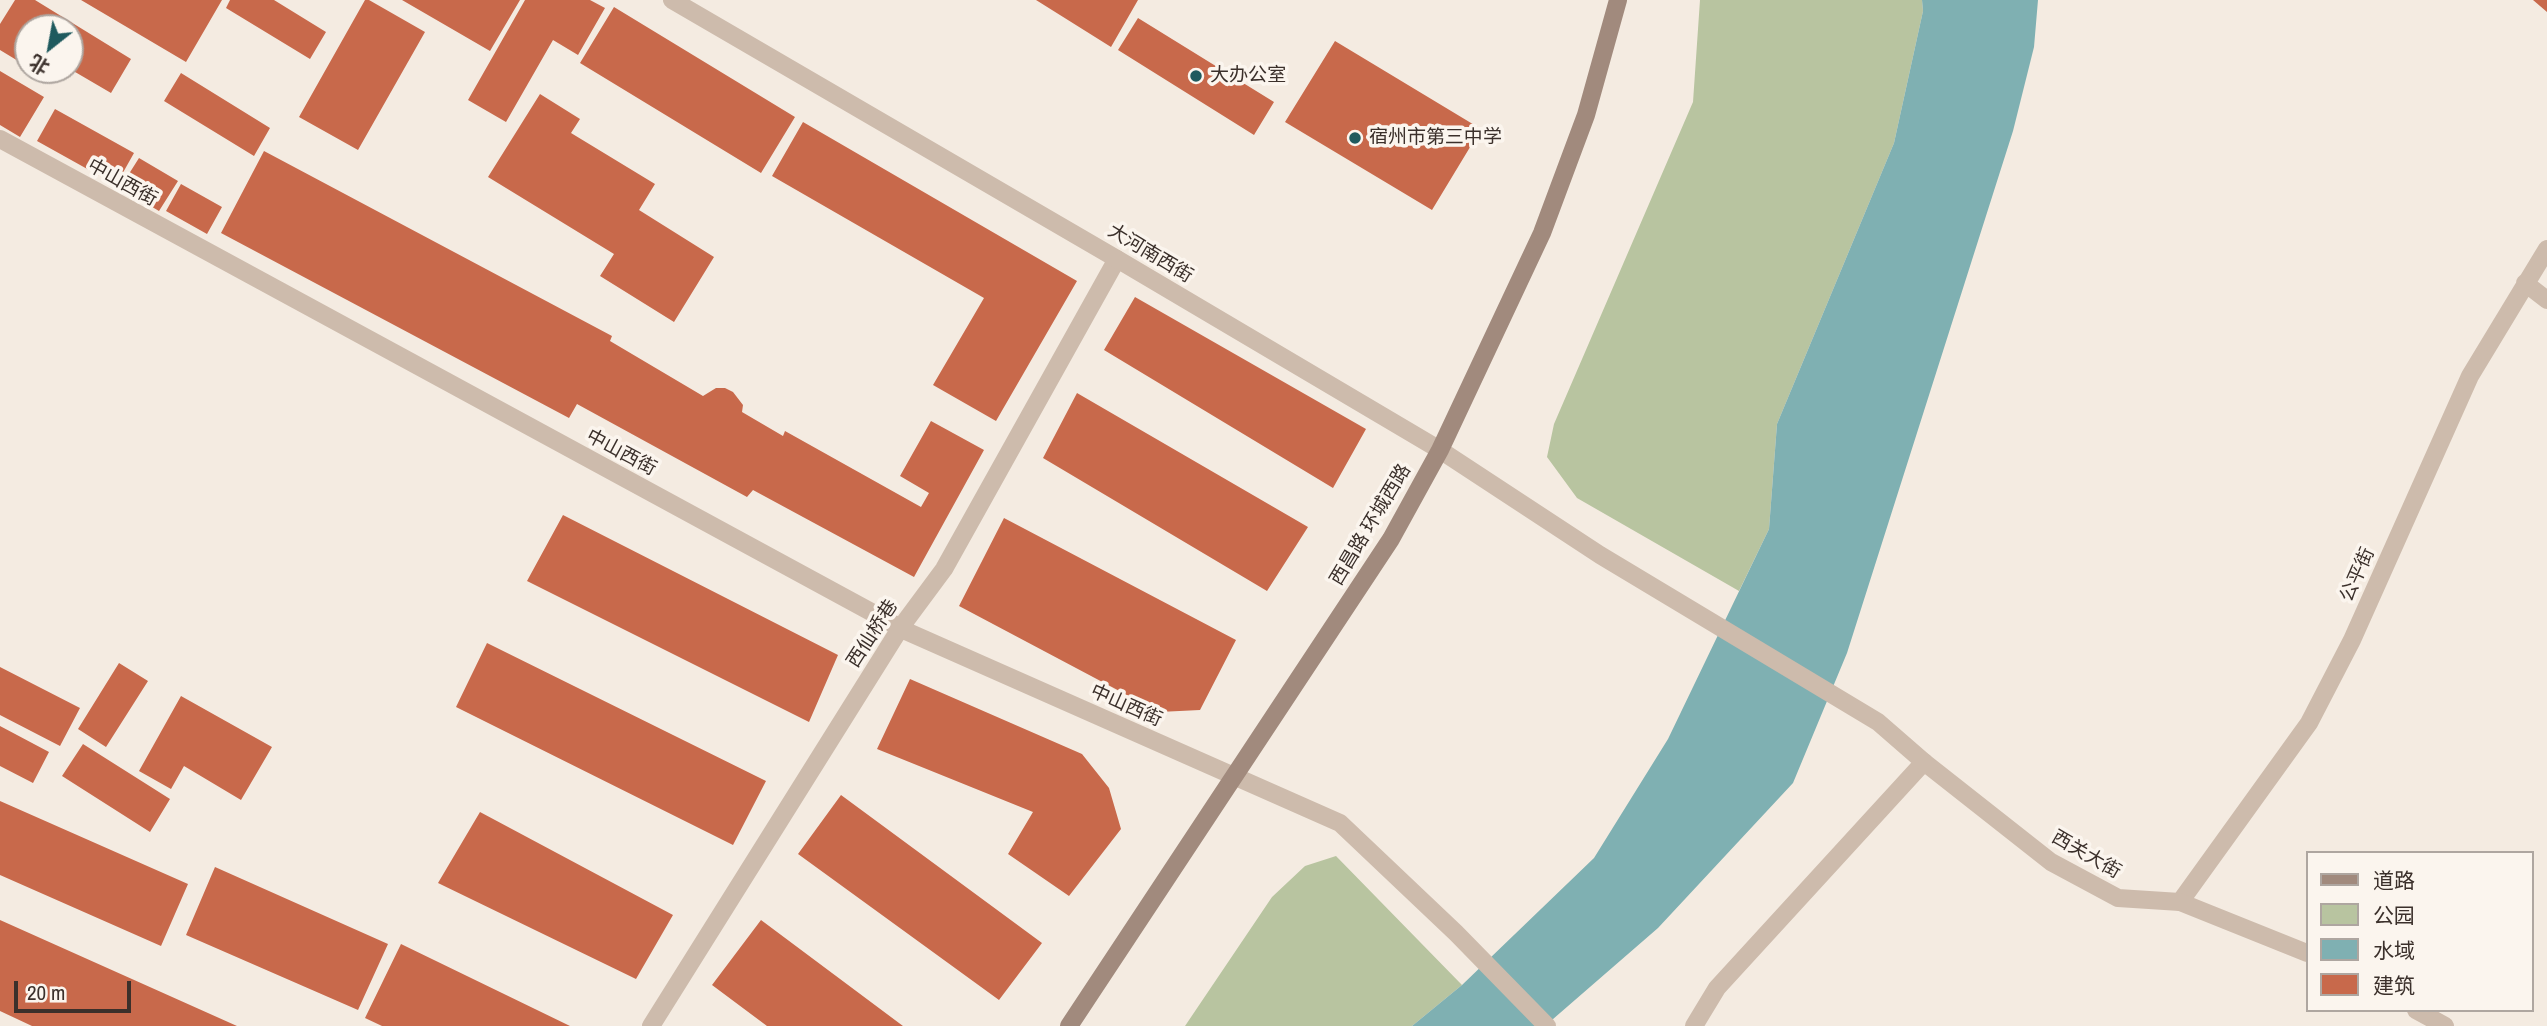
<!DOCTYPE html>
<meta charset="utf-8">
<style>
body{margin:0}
#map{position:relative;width:2547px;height:1026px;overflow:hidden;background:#f4ebe1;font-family:"Archivo Narrow","Noto Sans SC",sans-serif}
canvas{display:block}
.legend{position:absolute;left:2306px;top:851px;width:228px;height:161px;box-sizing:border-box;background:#fbf5ee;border:2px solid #aea6a0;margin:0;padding:9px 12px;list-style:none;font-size:21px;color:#3b302b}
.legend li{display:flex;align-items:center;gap:14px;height:35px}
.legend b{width:35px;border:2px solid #aea6a0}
.north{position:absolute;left:14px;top:14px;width:70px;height:70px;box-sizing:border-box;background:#fbf5ee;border:2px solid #aea6a0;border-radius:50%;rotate:211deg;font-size:19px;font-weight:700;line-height:28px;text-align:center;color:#3b302b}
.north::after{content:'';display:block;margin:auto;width:24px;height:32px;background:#1f5a5e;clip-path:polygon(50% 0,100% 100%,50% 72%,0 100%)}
.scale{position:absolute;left:14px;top:981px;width:117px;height:32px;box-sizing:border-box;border:4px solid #3b302b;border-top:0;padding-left:9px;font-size:21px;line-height:24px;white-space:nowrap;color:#3b302b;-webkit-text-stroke:5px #fbf5ee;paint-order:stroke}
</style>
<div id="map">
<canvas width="2547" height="1026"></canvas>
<ul class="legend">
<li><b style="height:9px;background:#a18a7d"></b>道路</li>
<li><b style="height:19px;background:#b8c4a0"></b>公园</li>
<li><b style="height:19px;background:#7fb0b2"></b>水域</li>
<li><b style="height:19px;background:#c8694b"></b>建筑</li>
</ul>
<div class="north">北</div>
<div class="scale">20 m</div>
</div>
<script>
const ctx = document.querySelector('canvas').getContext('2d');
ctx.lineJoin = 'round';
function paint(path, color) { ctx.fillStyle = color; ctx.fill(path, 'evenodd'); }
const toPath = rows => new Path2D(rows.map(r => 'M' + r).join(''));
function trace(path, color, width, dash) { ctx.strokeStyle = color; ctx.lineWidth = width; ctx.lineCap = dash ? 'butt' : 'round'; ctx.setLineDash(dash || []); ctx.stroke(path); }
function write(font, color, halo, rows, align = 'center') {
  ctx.font = font + ' "Archivo Narrow","Noto Sans SC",sans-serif'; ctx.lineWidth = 7; ctx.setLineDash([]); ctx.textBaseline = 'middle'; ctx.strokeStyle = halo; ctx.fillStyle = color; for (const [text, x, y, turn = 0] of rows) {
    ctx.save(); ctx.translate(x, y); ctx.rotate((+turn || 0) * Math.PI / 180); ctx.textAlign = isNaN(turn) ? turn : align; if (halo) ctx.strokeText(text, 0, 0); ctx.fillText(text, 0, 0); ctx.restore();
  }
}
const green = toPath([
 [1700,0,1922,0,1923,11,1894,143,1777,424,1769,529,1739,591,1577,498,1547,457,1554,424,1693,102],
 [1336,856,1462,985,1412,1026,1185,1026,1272,897,1305,866]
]);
const water = toPath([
 [1922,0,2038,0,2034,47,2013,131,1847,653,1793,783,1658,928,1545,1026,1412,1026,1462,985,1594,858,1668,739,1769,529,1777,424,1894,143,1923,11]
]);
const building = toPath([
 [15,0,35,0,131,59,111,93,70,69,70,28,28,28,28,67,0,50,0,24],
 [81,0,222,0,186,62],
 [230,0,274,0,326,32,310,59,226,8],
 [365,0,369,0,425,32,358,150,299,117],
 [402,0,520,0,490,51],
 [525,0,590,0,605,8,578,55,553,40,506,122,468,100],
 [1036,0,1138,0,1111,47],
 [2533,0,2547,0,2547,12],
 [614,7,795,117,761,173,580,63],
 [1138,18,1274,102,1254,135,1118,50],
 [1335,41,1481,129,1432,210,1285,122],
 [33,70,53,70,47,79],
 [0,71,44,97,20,137,0,125],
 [181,73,270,128,254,156,164,101],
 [540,94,580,119,571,133,655,184,639,210,714,257,674,322,600,276,614,254,488,177],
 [55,109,134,153,116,185,37,141],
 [803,122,1077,281,996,421,933,385,984,298,772,176],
 [264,151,612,336,610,341,703,396,716,388,725,388,733,392,743,405,742,412,783,436,785,431,921,507,929,493,900,476,931,421,984,450,914,577,753,490,747,497,577,404,569,418,221,233],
 [139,158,178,181,159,211,120,188],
 [181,184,222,207,207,234,166,211],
 [1135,297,1366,429,1333,488,1104,350],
 [1077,393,1308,527,1267,591,1043,458],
 [563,515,838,655,809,722,527,581],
 [1004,518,1236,640,1200,710,1159,712,959,606],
 [487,643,766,781,733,845,456,707],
 [119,663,148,681,106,747,78,729],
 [0,667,80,708,60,746,0,715],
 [910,679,1082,754,1109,788,1121,829,1069,896,1008,854,1033,812,877,749],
 [181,696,272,747,241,800,184,766,171,789,139,771],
 [0,726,49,752,33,783,0,766],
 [83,744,170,799,150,832,62,776],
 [841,795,1042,943,999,1000,798,854],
 [0,801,188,884,161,946,0,875],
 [480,812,673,915,636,979,438,883],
 [215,867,388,944,358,1010,186,935],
 [0,920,237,1026,32,1026,0,1011],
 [761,920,903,1026,767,1026,712,985],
 [401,944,570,1026,382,1026,365,1018]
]);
const minor = toPath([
 [0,139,908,632,1340,823,1456,933,1547,1026],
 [2525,283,2547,300],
 [2180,902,2309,723,2352,640,2470,376,2547,249],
 [651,1026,901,627,944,569,1117,259],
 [1694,1026,1717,988,1924,762]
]);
const tertiary = toPath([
 [672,0,1117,259,1440,450,1600,555,1878,722,1924,762,2051,862,2118,898,2180,902,2307,953],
 [2416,1010,2445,1026]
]);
const secondary = toPath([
 [1069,1026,1391,539,1440,450,1542,233,1586,115,1618,0]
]);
const markers = [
 [1196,76,7,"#1f5a5e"],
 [1355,138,7,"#1f5a5e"]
];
const poiNames = [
 ["大办公室",1210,76],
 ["宿州市第三中学",1369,138]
];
const streetNames = [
 ["中山西街",122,183,29],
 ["大河南西街",1150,254,31],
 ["中山西街",621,453,28],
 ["西昌路 环城西路",1371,525,-59],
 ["公平街",2358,575,-66],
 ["西仙桥巷",873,634,-57],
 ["中山西街",1126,706,24],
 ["西关大街",2086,855,30]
];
paint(green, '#b8c4a0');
paint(water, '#7fb0b2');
paint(building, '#c8694b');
trace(minor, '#cdbbac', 18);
trace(tertiary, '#cdbbac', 18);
trace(secondary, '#a18a7d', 18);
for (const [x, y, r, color] of markers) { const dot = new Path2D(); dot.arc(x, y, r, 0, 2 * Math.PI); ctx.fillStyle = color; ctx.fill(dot); trace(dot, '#fbf5ee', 2.5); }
write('19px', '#3b302b', '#fbf5ee', poiNames, 'left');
write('19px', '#3b302b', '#fbf5ee', streetNames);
</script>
